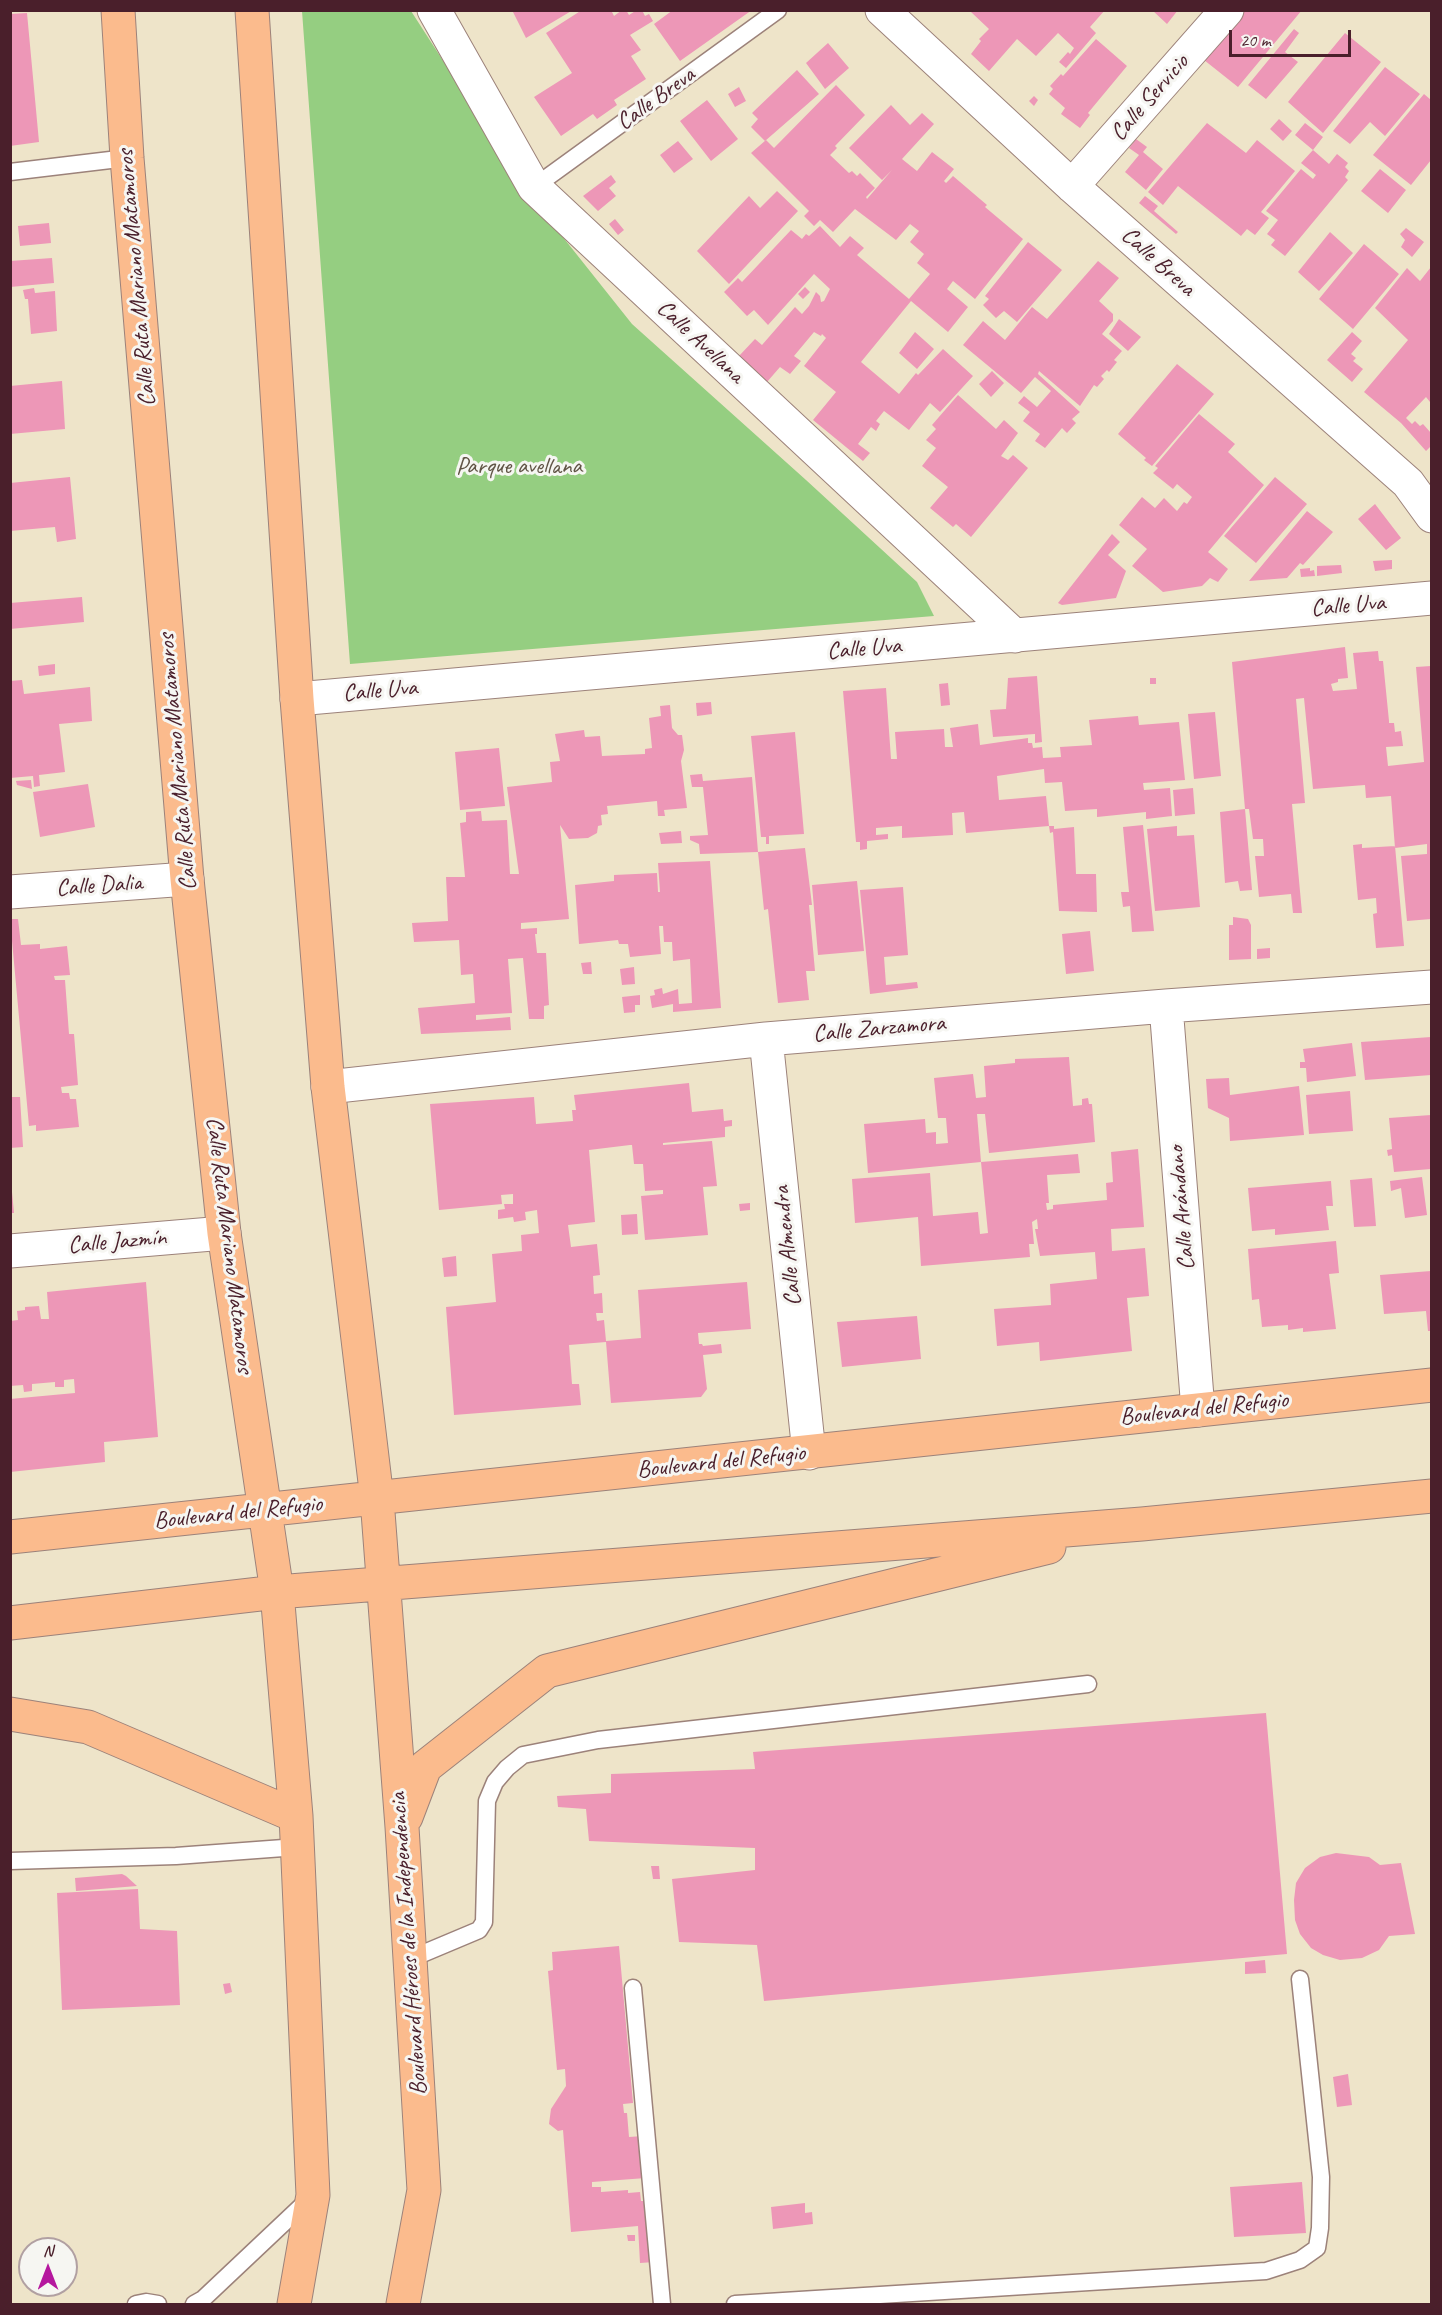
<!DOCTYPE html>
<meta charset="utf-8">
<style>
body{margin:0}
#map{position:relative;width:1442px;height:2315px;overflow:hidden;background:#eee4c9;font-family:Caveat,sans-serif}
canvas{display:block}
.frame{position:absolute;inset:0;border:12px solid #4a1f2b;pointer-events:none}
.north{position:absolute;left:18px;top:2237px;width:60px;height:60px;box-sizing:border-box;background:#f6f6f2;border:2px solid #b1a0a2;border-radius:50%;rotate:0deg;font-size:16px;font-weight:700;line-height:24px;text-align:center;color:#4a1f2b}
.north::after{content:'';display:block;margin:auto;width:21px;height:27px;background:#b5179e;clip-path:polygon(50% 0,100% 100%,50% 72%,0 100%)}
.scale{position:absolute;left:1229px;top:30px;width:122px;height:27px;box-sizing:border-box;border:3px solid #4a1f2b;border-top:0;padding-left:8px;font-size:18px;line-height:21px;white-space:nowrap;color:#4a1f2b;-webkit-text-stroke:4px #f6f6f2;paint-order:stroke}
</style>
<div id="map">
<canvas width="1442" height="2315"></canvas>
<div class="frame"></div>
<div class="north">N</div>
<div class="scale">20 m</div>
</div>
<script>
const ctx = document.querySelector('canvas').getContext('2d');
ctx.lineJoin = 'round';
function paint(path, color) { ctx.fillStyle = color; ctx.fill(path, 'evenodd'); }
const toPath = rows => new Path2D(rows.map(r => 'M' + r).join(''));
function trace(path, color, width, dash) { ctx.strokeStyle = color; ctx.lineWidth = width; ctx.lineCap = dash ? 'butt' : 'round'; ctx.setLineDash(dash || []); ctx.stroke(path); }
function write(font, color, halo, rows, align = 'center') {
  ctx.font = font + ' Caveat,sans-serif'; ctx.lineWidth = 6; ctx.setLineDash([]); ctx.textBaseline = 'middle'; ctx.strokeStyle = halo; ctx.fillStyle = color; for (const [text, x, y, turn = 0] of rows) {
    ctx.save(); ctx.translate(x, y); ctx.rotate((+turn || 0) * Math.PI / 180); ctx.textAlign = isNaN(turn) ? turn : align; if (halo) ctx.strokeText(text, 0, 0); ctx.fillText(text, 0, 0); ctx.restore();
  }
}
const green = toPath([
 [302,11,411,11,531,197,632,324,806,480,917,582,934,616,350,664]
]);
const building = toPath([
 [512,10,573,10,526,38],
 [582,10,611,10,614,16,622,10,626,10,629,15,637,10,642,10,645,16,649,14,653,21,630,35,641,50,631,56,646,79,614,100,617,105,597,119,593,114,561,136,534,97,572,73,546,33],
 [673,10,752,10,680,61,654,24],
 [972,10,1105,10,1090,27,1096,33,1066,68,1059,62,1068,52,1070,54,1074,48,1058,33,1036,56,1017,39,989,71,971,54,981,41,979,39,989,29,971,12],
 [1152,10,1178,10,1167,24],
 [1238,10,1302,10,1238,87,1199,56],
 [27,13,39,142,10,146,10,14],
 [1294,29,1299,33,1285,52,1298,62,1266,99,1248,85],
 [1345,33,1381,62,1323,133,1288,102],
 [1096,39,1127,66,1088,113,1090,115,1080,128,1061,114,1065,108,1049,94,1053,89,1050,86,1061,74,1063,76],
 [828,43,849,68,825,89,806,63],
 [1385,67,1420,94,1385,136,1370,122,1350,144,1333,131],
 [797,70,819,94,765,141,751,127,758,119,752,113],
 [836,85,865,115,835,146,837,148,830,155,849,173,852,171,857,176,860,173,875,188,866,197,867,199,892,170,882,180,849,148,891,105,910,125,922,113,934,124,902,159,917,171,932,152,954,169,944,181,946,183,953,176,987,205,985,207,1023,239,975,299,953,281,947,289,968,307,948,332,911,301,861,362,899,394,916,373,918,375,943,349,973,376,940,412,930,403,909,430,884,411,876,421,880,424,876,431,871,427,858,444,870,453,863,461,813,420,836,392,804,366,826,338,822,334,821,336,814,332,794,356,801,361,790,374,780,367,767,382,739,356,755,339,762,345,795,307,802,314,809,306,816,292,820,296,821,302,824,301,830,289,814,274,768,325,754,310,747,316,724,292,738,278,742,282,791,230,802,239,806,234,809,236,820,226,840,247,850,236,864,248,857,255,909,299,930,274,917,263,924,254,910,242,919,231,910,224,896,240,855,209,833,232,820,220,814,226,804,216,809,211,751,153,766,140,774,148],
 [739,87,746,101,735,107,728,94],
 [1424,94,1431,100,1431,160,1411,185,1373,155],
 [1034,96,1038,100,1034,106,1029,101],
 [707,100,738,139,711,161,680,121],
 [1279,119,1292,131,1283,141,1270,129],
 [1207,123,1246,153,1257,140,1295,171,1261,212,1269,218,1255,235,1247,229,1241,236,1178,186,1163,205,1148,192],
 [1305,123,1323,137,1313,150,1329,164,1337,154,1348,163,1345,167,1349,171,1345,177,1348,180,1285,256,1271,245,1275,240,1267,234,1278,220,1266,211,1301,169,1313,179,1316,175,1301,163,1313,150,1295,135],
 [1136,139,1147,147,1143,152,1163,169,1146,190,1125,172,1139,155,1129,148],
 [678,141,693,159,674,173,660,155],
 [1380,169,1406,190,1388,213,1361,191],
 [611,175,616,182,609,188,616,196,598,211,583,196],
 [777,191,798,211,729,284,697,251,749,196,760,208],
 [1145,196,1158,206,1154,211,1178,232,1176,234,1139,203],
 [615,219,624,230,618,235,609,224],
 [49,223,51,243,20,246,18,226],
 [1406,228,1424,242,1412,257,1401,247,1405,240,1400,234],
 [1330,232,1353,253,1319,291,1298,272],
 [1028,242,1062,270,1017,322,1004,311,996,318,983,305,989,299,985,296],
 [1364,244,1399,274,1353,329,1319,299],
 [52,258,54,283,10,287,10,261],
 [1098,261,1119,278,1099,301,1113,314,1113,321,1102,334,1122,351,1114,360,1117,362,1109,372,1107,370,1101,376,1104,379,1097,387,1094,385,1080,406,1039,371,1038,374,1080,412,1072,419,1076,423,1067,433,1062,428,1045,448,1035,441,1040,434,1023,421,1030,412,1018,403,1024,396,1037,407,1051,391,1035,377,1021,393,963,345,983,321,1005,340,1032,307,1047,319],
 [1431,267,1431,401,1430,402,1426,397,1406,418,1412,424,1415,421,1420,426,1423,424,1431,433,1431,446,1426,451,1401,423,1364,392,1408,340,1375,308,1407,268,1420,281],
 [805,287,810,292,803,299,798,294],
 [34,288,35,293,55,291,57,331,31,334,28,299,25,299,23,290],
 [1119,319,1141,337,1128,351,1109,334],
 [915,332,934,349,917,369,899,353],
 [1352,332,1362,341,1351,354,1356,358,1353,361,1363,369,1352,382,1327,360],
 [1177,364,1214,394,1152,466,1144,460,1146,458,1118,434],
 [992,371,1004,383,991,397,979,384],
 [62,381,65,429,10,434,10,386],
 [958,395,996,429,1004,420,1018,433,1001,456,1008,460,1013,455,1028,468,971,537,956,524,953,527,930,508,948,487,922,466,936,448,926,440,936,429,932,425],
 [1199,414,1235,444,1228,452,1264,485,1208,552,1228,569,1218,582,1210,578,1202,586,1163,592,1132,566,1147,549,1119,525,1142,497,1155,508,1164,498,1177,511,1184,502,1187,504,1192,497,1177,484,1173,489,1153,473,1158,468,1155,466],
 [70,477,76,539,57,542,55,527,10,531,10,483],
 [1275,477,1307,504,1256,563,1224,536],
 [1375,504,1401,538,1386,550,1358,519],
 [1307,511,1333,532,1303,565,1300,563,1287,578,1249,581],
 [1112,534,1120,542,1108,555,1126,571,1116,598,1062,605,1058,603],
 [1392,560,1392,569,1375,571,1373,561],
 [1341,565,1342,573,1317,576,1317,566],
 [1310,568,1310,571,1314,570,1315,576,1301,577,1300,569],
 [82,597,84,622,10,629,10,603],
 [1345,647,1348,678,1338,679,1338,682,1331,684,1333,691,1357,689,1353,653,1378,651,1379,661,1383,661,1389,721,1389,723,1394,723,1395,732,1401,731,1403,746,1386,747,1388,766,1424,762,1416,667,1431,666,1431,919,1407,921,1401,856,1427,854,1427,844,1395,848,1391,796,1366,798,1365,785,1313,789,1304,698,1296,699,1305,803,1292,804,1302,913,1293,913,1291,894,1259,897,1255,856,1264,856,1263,839,1253,839,1249,809,1245,809,1232,662],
 [55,664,55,674,39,676,38,666],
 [1037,676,1042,742,1035,743,1035,734,993,737,990,710,1006,709,1008,678],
 [1150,678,1156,678,1156,684,1150,684],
 [22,680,24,694,90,687,92,721,59,724,65,772,39,775,40,786,34,787,33,776,10,778,10,681],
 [948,683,950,705,941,706,939,684],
 [886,688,891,759,897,759,895,732,944,729,945,747,953,747,950,728,978,724,980,745,1028,738,1028,743,1032,743,1033,748,1042,747,1043,758,1061,757,1060,747,1092,745,1089,720,1138,716,1139,725,1179,722,1185,780,1143,783,1144,790,1170,788,1172,816,1146,819,1146,812,1097,817,1097,809,1065,811,1062,782,1045,783,1044,769,997,776,999,800,1046,796,1049,826,1054,826,1054,829,1074,827,1076,874,1096,874,1097,912,1059,911,1053,832,1050,833,1049,826,966,833,964,812,952,813,953,835,902,838,902,826,876,828,876,835,888,834,888,839,867,841,867,849,860,850,860,842,856,842,843,691],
 [711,702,712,714,697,716,696,703],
 [670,705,672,728,678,735,682,735,684,750,681,761,687,808,664,810,665,816,658,816,657,801,607,806,608,814,601,815,602,825,598,826,597,833,588,838,569,839,560,825,569,919,521,923,521,929,537,928,537,934,535,934,537,953,546,953,549,1005,544,1006,544,1019,529,1019,523,958,508,959,512,1013,476,1015,476,1020,510,1017,511,1030,421,1034,418,1008,475,1003,473,974,461,975,459,940,414,942,412,923,448,921,446,877,465,877,460,823,466,822,466,812,481,811,482,821,507,820,510,874,519,874,507,787,552,782,550,762,560,761,555,734,584,730,585,737,600,736,602,756,645,754,645,749,652,748,649,718,661,716,660,706],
 [1215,712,1221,776,1194,779,1188,714],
 [795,732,804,834,769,836,769,844,766,844,766,837,761,837,751,736],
 [499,748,505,806,460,810,455,752],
 [702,774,703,781,752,777,758,852,700,854,699,844,690,840,690,836,708,835,703,787,692,787,690,775],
 [31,780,32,789,17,785,16,781],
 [88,784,95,827,40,837,33,792],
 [1193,788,1195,814,1175,816,1173,790],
 [1245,809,1252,890,1240,891,1238,881,1225,883,1220,812],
 [1143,825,1154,931,1132,932,1130,906,1123,907,1121,892,1129,892,1123,827],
 [1177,826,1177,836,1194,835,1200,907,1155,911,1147,829],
 [681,831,682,843,661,844,659,833],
 [1362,844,1362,848,1395,846,1404,946,1376,948,1373,914,1377,913,1376,898,1358,900,1353,845],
 [805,848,812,905,809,905,815,971,806,971,809,1000,778,1003,768,909,764,910,758,852],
 [710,861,721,1008,673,1012,673,1004,652,1008,650,996,655,995,654,990,662,988,663,994,678,989,679,1004,692,1003,690,959,673,961,672,942,664,942,663,926,659,926,661,954,630,957,628,944,619,944,618,940,579,944,575,885,614,881,614,875,657,873,658,892,660,892,658,863],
 [857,881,864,951,818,955,812,885],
 [903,887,908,955,884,957,886,985,917,982,918,988,870,994,860,890],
 [1233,917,1248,919,1251,925,1251,959,1229,960,1229,925,1233,925],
 [10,919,18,919,21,945,40,944,40,949,67,946,70,975,54,976,55,980,65,980,69,1034,74,1034,78,1085,61,1087,62,1093,69,1093,70,1099,76,1099,79,1127,36,1131,36,1125,29,1126],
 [1090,931,1094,971,1066,974,1062,934],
 [1270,948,1270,958,1257,959,1257,949],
 [591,962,592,974,583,974,581,963],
 [634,967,635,984,622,985,620,969],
 [640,995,640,1005,635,1005,635,1012,624,1013,622,997],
 [1431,1037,1431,1075,1365,1080,1361,1042],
 [1352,1043,1356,1076,1307,1082,1306,1068,1300,1068,1300,1062,1305,1062,1303,1049],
 [1069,1057,1073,1106,1082,1105,1082,1099,1088,1098,1089,1104,1092,1104,1095,1142,989,1153,985,1114,977,1114,981,1162,868,1173,864,1124,925,1119,926,1133,936,1132,936,1144,948,1143,946,1118,938,1118,934,1078,973,1074,976,1098,986,1097,984,1066,1015,1063,1015,1059],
 [1229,1078,1230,1095,1299,1086,1304,1135,1230,1141,1229,1118,1208,1108,1206,1079],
 [689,1083,692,1112,723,1109,724,1121,732,1120,732,1126,725,1127,725,1137,663,1143,663,1145,712,1141,717,1186,703,1187,708,1235,645,1240,641,1196,663,1194,663,1190,645,1191,643,1164,634,1164,632,1145,630,1145,589,1150,595,1222,568,1225,571,1247,597,1244,600,1275,593,1276,594,1294,602,1293,603,1313,596,1313,597,1321,604,1320,606,1341,641,1338,638,1290,747,1282,751,1329,698,1333,699,1344,702,1344,703,1346,721,1344,722,1353,703,1355,707,1389,701,1397,611,1403,606,1342,569,1345,572,1384,579,1384,581,1405,454,1415,446,1307,496,1302,492,1254,522,1251,521,1235,539,1233,537,1210,525,1212,526,1220,514,1222,513,1217,498,1219,498,1210,505,1209,504,1204,513,1204,513,1194,501,1195,502,1204,439,1210,430,1104,534,1097,536,1124,573,1121,572,1110,576,1110,574,1095],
 [1350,1091,1353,1131,1309,1134,1306,1095],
 [10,1097,20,1097,23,1147,10,1148],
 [1431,1115,1431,1169,1394,1172,1392,1155,1388,1156,1387,1150,1392,1149,1389,1118],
 [1138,1149,1144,1227,1111,1229,1112,1251,1145,1248,1149,1296,1127,1298,1132,1351,1040,1361,1039,1342,997,1346,994,1309,1051,1305,1050,1284,1097,1279,1095,1252,1040,1256,1035,1229,1038,1229,1037,1219,1032,1222,1034,1244,1029,1244,1030,1257,921,1266,918,1217,855,1223,852,1179,930,1173,933,1216,978,1212,980,1234,988,1233,981,1162,1078,1154,1080,1173,1047,1175,1049,1203,1046,1203,1047,1210,1053,1209,1053,1205,1107,1200,1106,1183,1113,1182,1111,1152],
 [1422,1177,1427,1215,1405,1218,1401,1188,1391,1191,1390,1181],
 [1372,1178,1376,1226,1354,1227,1350,1180],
 [1331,1181,1333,1206,1326,1206,1329,1230,1275,1235,1275,1229,1252,1231,1248,1188],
 [10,1192,12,1192,14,1213,10,1213],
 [750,1203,750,1210,740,1211,739,1204],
 [637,1214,638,1234,622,1235,621,1215],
 [1336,1241,1339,1273,1329,1274,1336,1329,1303,1332,1303,1328,1288,1330,1288,1325,1262,1327,1259,1299,1252,1300,1248,1249],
 [456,1256,457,1276,444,1277,442,1258],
 [1431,1271,1431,1331,1428,1331,1426,1311,1384,1314,1380,1275],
 [146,1282,158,1437,104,1442,105,1462,10,1472,10,1399,75,1393,74,1379,64,1380,64,1387,55,1387,55,1382,32,1384,32,1391,24,1392,23,1385,10,1386,10,1321,18,1320,17,1311,25,1310,25,1307,39,1306,41,1319,49,1319,47,1292],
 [917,1316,921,1359,842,1367,837,1322],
 [1266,1713,1287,1954,764,2001,757,1945,679,1942,672,1879,755,1870,755,1848,589,1841,586,1809,558,1807,557,1796,611,1793,611,1774,755,1769,753,1752],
 [1336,1853,1369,1857,1380,1865,1401,1863,1415,1934,1389,1936,1379,1950,1362,1958,1340,1960,1323,1955,1311,1948,1300,1934,1295,1920,1294,1900,1296,1883,1305,1868,1320,1857],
 [651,1866,659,1866,660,1879,653,1879],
 [122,1874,126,1876,137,1886,76,1891,75,1878],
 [138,1889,140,1929,177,1931,180,2005,62,2010,57,1893],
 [619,1946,633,2103,623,2104,624,2113,627,2113,629,2137,643,2136,646,2178,592,2182,592,2187,601,2187,601,2192,628,2190,628,2193,640,2192,641,2201,648,2201,654,2262,640,2263,638,2226,571,2232,563,2130,558,2131,549,2124,551,2109,566,2086,565,2069,557,2070,548,1971,553,1970,552,1952],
 [1265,1960,1266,1973,1245,1974,1245,1962],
 [230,1983,232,1992,225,1994,223,1984],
 [1348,2074,1352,2105,1337,2107,1333,2077],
 [1302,2182,1306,2233,1234,2237,1230,2187],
 [805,2203,805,2213,812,2212,813,2224,773,2229,771,2207],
 [627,2235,635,2235,635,2241,628,2241]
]);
const lane = toPath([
 [10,172,127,158],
 [534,187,778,10],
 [10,1861,176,1856,297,1847],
 [410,1959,479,1930,484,1922,487,1801,495,1782,507,1768,523,1755,598,1740,1088,1684],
 [633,1988,662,2304],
 [136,2304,146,2302,158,2304],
 [194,2304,203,2299,308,2200],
 [735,2304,1266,2271,1300,2260,1317,2248,1320,2228,1321,2177,1300,1979]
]);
const street = toPath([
 [434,10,534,187,1015,636],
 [882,10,1072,186,1408,483,1432,516],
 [1072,186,1227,10],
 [297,699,1432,598],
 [10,892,187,879],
 [1166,1006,1198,1410],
 [766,1039,809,1453],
 [328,1087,766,1039,1166,1006,1432,987],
 [10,1251,224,1233]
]);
const primary = toPath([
 [118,10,127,158,187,879,224,1233,277,1592,296,1816,313,2195,294,2304],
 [252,10,297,699,328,1087,377,1499,402,1827,424,2190,403,2304],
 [10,1537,1432,1385],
 [10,1623,277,1592,1142,1524,1432,1496],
 [10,1714,88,1727,296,1816],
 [406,1817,425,1767,547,1671,1049,1547]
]);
const streetNames = [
 ["Calle Servicio",1150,98,-49],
 ["Calle Breva",656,99,-36],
 ["Calle Breva",1158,262,42],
 ["Calle Ruta Mariano Matamoros",137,278,-95],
 ["Calle Avellana",700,342,43],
 ["Calle Uva",1348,606,-5],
 ["Calle Uva",864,649,-5],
 ["Calle Uva",380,691,-5],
 ["Calle Ruta Mariano Matamoros",178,762,-95],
 ["Calle Dalia",99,886,-4],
 ["Calle Zarzamora",879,1029,-5],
 ["Calle Arándano",1182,1208,-95],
 ["Calle Jazmín",117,1242,-5],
 ["Calle Ruta Mariano Matamoros",229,1245,83],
 ["Calle Almendra",788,1246,-96],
 ["Boulevard del Refugio",1204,1409,-6],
 ["Boulevard del Refugio",721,1462,-6],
 ["Boulevard del Refugio",238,1513,-6],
 ["Boulevard Héroes de la Independencia",409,1944,-94]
];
const parkNames = [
 ["Parque avellana",519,467]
];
paint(green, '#95ce81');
paint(building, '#ed97b7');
trace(lane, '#9c827a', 19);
trace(street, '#9c827a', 35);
trace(primary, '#9c827a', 35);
trace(lane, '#fff', 16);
trace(street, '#fff', 33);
trace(primary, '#fbbb8d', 33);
write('24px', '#4a1f2b', '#f6f6f2', streetNames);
write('24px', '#605445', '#f6f6f2', parkNames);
</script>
